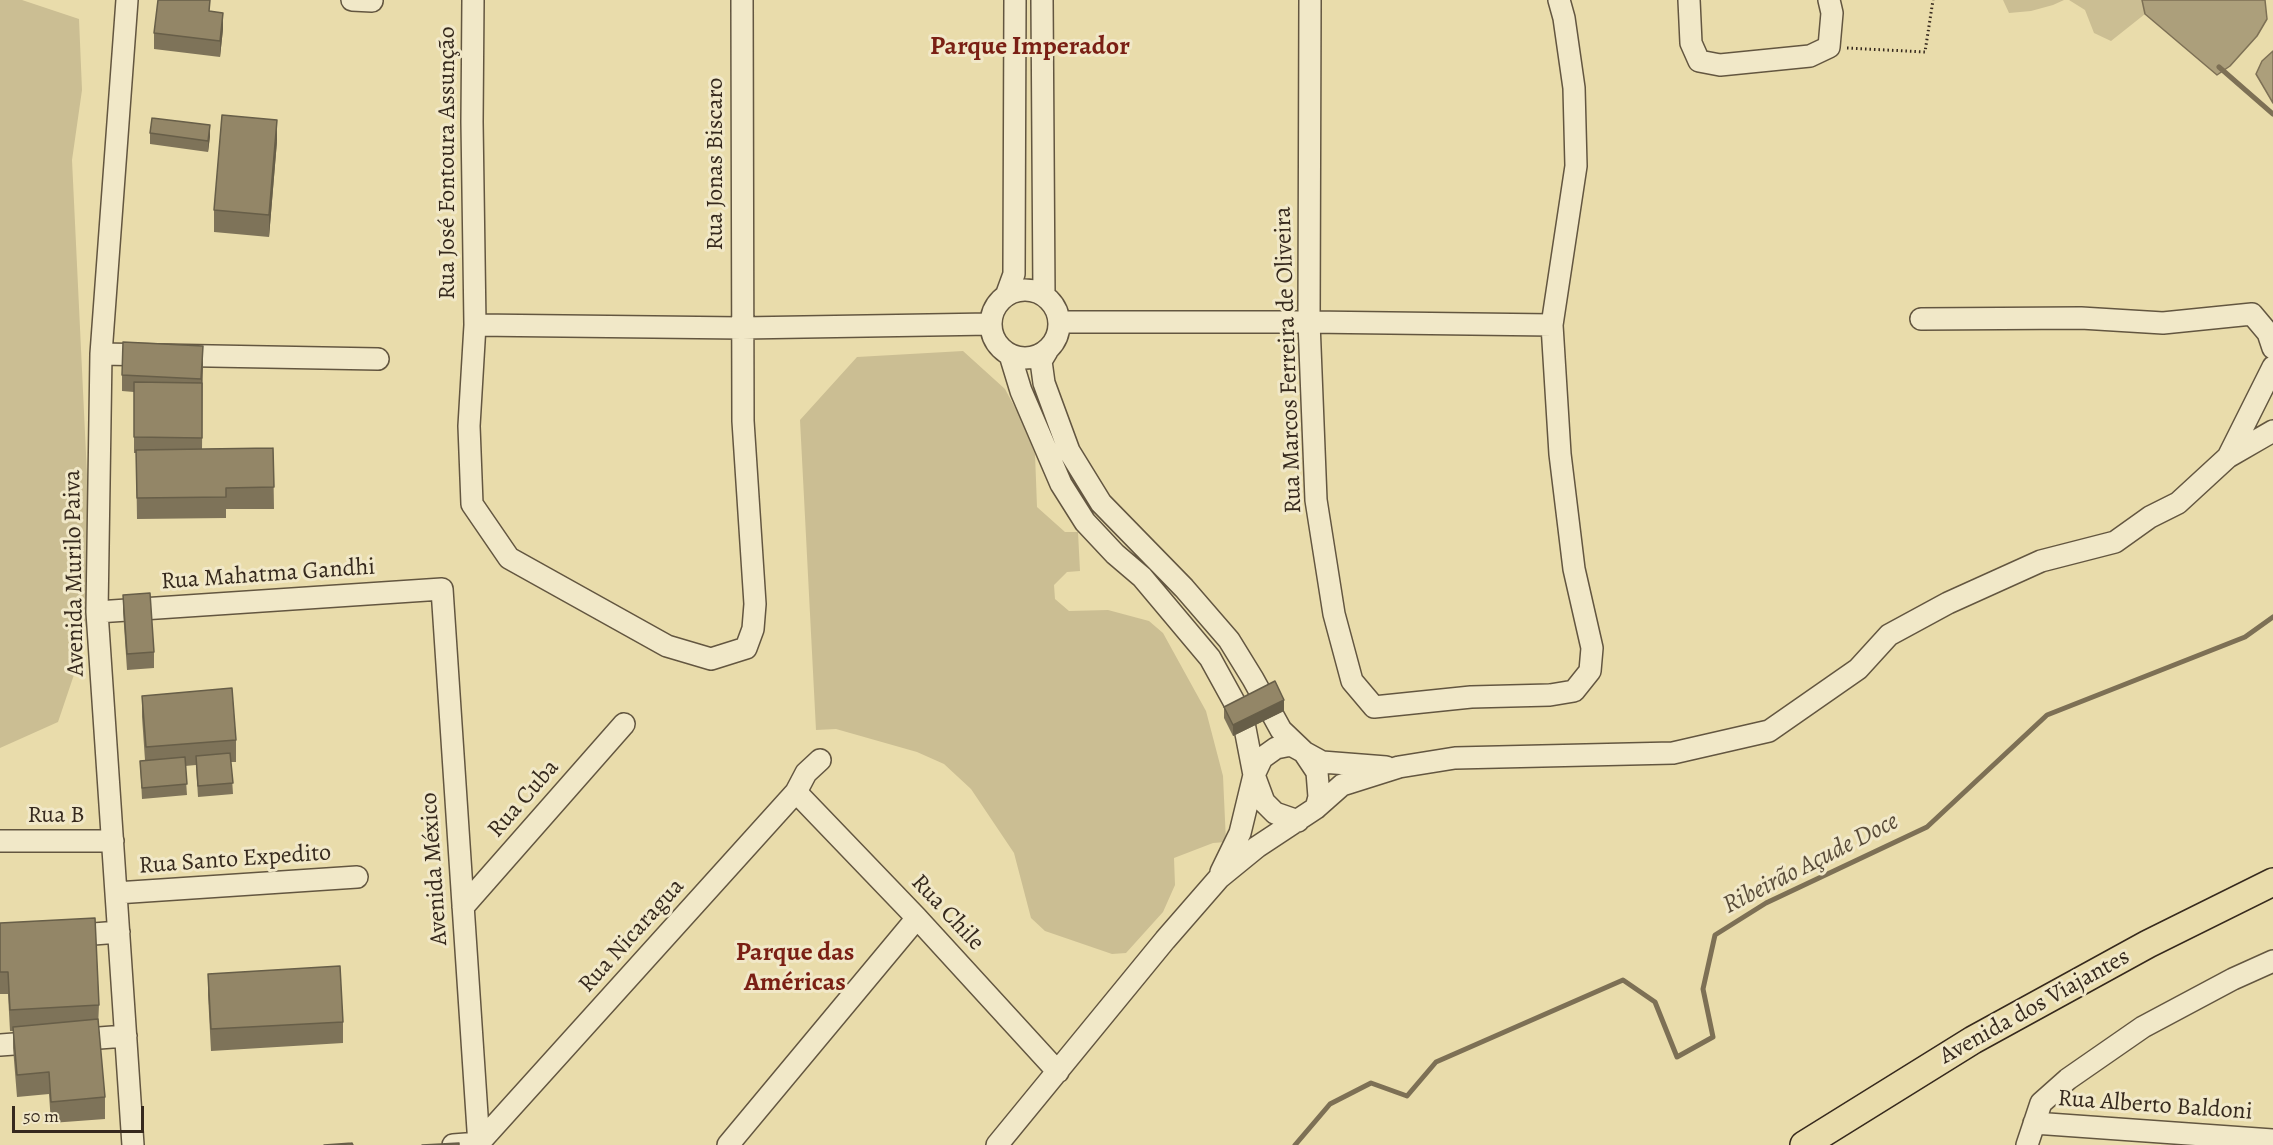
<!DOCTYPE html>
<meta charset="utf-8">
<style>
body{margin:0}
#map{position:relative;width:2273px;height:1145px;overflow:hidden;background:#e9dcab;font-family:Alegreya,serif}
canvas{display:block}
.scale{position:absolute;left:12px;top:1106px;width:132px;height:27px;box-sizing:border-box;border:3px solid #36291d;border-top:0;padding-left:8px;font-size:18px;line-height:21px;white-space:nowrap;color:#36291d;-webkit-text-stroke:4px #f1e8c8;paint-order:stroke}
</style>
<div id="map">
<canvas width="2273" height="1145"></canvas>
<div class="scale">50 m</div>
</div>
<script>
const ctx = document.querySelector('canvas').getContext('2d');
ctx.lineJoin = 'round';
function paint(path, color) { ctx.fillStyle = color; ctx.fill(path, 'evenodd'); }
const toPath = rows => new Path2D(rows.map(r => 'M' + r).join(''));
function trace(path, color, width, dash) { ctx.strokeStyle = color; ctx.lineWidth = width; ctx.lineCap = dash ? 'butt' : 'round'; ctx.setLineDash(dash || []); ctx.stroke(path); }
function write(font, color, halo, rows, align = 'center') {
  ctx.font = font + ' Alegreya,serif'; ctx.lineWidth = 6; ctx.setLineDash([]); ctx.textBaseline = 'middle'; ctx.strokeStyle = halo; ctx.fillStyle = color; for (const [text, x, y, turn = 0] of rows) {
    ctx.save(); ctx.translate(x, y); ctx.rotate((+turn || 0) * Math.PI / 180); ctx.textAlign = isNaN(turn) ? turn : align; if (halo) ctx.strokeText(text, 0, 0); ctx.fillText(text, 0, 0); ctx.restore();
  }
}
const green = toPath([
 [0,0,22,0,79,19,82,90,72,160,92,580,82,651,58,722,0,748],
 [2003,0,2064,0,2053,5,2031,11,2009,13],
 [2069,0,2142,0,2145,14,2111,41,2094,33,2085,10],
 [963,351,1005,389,1019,415,1035,454,1037,507,1065,532,1078,532,1080,571,1067,572,1054,585,1055,599,1069,611,1108,610,1149,621,1163,633,1206,711,1223,776,1226,842,1213,843,1174,858,1175,885,1163,912,1126,953,1112,954,1045,931,1031,918,1014,853,971,789,944,764,917,752,836,729,816,730,800,420,857,357]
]);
const water = toPath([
 [2142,0,2265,0,2267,19,2257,36,2230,66,2217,75,2145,14,2142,0],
 [2273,51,2273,103,2256,74,2262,61,2273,51]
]);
const stream = toPath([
 [2219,67,2273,114],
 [1295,1145,1330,1104,1371,1083,1407,1096,1436,1062,1623,980,1655,1002,1677,1057,1713,1037,1703,989,1715,935,1766,903,1927,827,2047,715,2245,637,2273,617]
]);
const path = toPath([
 [1847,48,1925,52,1933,0]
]);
const minor = toPath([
 [127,0,101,354,97,612,133,1145],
 [352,0,372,1],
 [473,0,472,122,475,325,469,426,472,504,509,558,667,646,711,659,746,648,753,629,755,604,743,421,742,0],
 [1042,0,1044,295],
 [1310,0,1309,322,1316,500,1334,614,1352,681,1374,707,1471,697,1550,695,1574,691,1590,671,1592,648,1574,569,1560,454,1552,325,1576,166,1574,88,1564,18,1559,0],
 [1689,0,1691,43,1699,61,1720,65,1810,56,1829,47,1832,13,1829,0],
 '991 324a34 34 0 1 1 68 0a34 34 0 1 1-68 0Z',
 [1006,296,1014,274,1015,0],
 [1921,319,2081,318,2163,323,2252,314,2268,333,2273,348],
 [1060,322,1309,322,1552,325],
 [475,325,742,328,991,324],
 [1047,351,1041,361,1044,383,1069,451,1101,503,1184,588,1229,640,1253,679,1281,730,1303,751,1317,772,1319,797,1316,808],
 [101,354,378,359],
 [1010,355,1021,391,1061,484,1085,522,1115,554,1142,577,1210,658,1243,718,1254,775,1264,802,1275,813,1298,821],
 [2228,457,2273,367],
 [97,612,442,589,479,1145],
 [796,792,917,918,1058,1072],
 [0,841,113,841],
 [1221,872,1240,833,1254,775,1262,758,1276,748,1291,745,1322,762,1386,767],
 [116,893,357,877],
 [463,907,624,724],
 [68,936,119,932],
 [72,1040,126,1036],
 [0,1045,41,1042],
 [2034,1123,2273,1140],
 [453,1145,479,1143,796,792,806,773,820,760],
 [728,1145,917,918],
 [997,1145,1165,940,1219,878,1257,847,1316,808,1342,785,1399,767,1455,758,1673,753,1769,731,1858,669,1889,635,1948,603,2041,561,2115,542,2150,517,2178,503,2228,457,2273,431],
 [2027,1145,2041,1103,2068,1079,2143,1027,2233,979,2273,961]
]);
const major = toPath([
 [1804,1145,1973,1040,2148,944,2273,882]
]);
const wall = toPath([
 [210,11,223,29,220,57,154,49,154,33],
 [150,133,210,136,208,152,150,144],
 [277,141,269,237,214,232,214,210],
 [203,362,202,449,273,448,274,509,226,509,226,518,137,519,136,453,134,453,134,392,122,391,122,375],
 [123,595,154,652,154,668,127,670,123,611],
 [142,696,236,740,236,762,231,762,233,794,198,797,196,765,185,766,187,795,142,799,140,761,145,760,142,717],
 [1224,707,1284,711,1233,736,1224,718],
 [0,923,99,1005,98,1027,105,1097,105,1119,51,1123,49,1094,17,1097,13,1048,13,1031,10,1031,8,994,0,994],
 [208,974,343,1022,343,1043,211,1051,208,995]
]);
const shadedWall = toPath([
 [223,13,223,29,220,57,220,41],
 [277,120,277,141,269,237,269,215],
 [210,125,210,136,208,152,208,141],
 [203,346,203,362,201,395,201,379],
 [1284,700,1284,711,1233,736,1233,725]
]);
const building = toPath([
 [158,0,210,0,209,11,223,13,220,41,154,33,158,0],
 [222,115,277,120,269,215,214,210,222,115],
 [152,118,210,125,208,141,150,133,152,118],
 [123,342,203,346,201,379,122,375,123,342],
 [134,382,202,383,202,438,134,437,134,382],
 [273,448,274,487,226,488,226,497,137,498,136,450,273,448],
 [150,593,154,652,127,654,123,595,150,593],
 [1275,681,1284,700,1233,725,1224,707,1275,681],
 [232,688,236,740,146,747,142,696,232,688],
 [230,753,233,783,198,786,196,756,230,753],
 [185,757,187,784,142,788,140,761,185,757],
 [95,918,99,1005,10,1010,8,972,0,972,0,923,95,918],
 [340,966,343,1022,211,1029,208,974,340,966],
 [98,1019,105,1097,51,1102,49,1072,17,1075,13,1027,98,1019],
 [352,1143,353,1145,324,1145,352,1143],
 [459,1143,459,1145,422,1145,459,1143]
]);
const streetNames = [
 ["Rua José Fontoura Assunção",448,163,-90],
 ["Rua Jonas Biscaro",716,164,-90],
 ["Rua Marcos Ferreira de Oliveira",1289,360,-92],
 ["Avenida Murilo Paiva",75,573,-91],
 ["Rua Mahatma Gandhi",268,575,-4],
 ["Rua Cuba",524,799,-49],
 ["Rua B",56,816],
 ["Rua Santo Expedito",235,860,-4],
 ["Avenida México",435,869,-94],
 ["Rua Chile",947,913,47],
 ["Rua Nicaragua",632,936,-48],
 ["Avenida dos Viajantes",2035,1007,-29],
 ["Rua Alberto Baldoni",2155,1106,4]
];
const neighbourhoodNames = [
 ["Parque Imperador",1030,48],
 ["Parque das",795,954],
 ["Américas",795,984]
];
const waterNames = [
 ["Ribeirão Açude Doce",1811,864,-27]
];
paint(green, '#cbbe93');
paint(water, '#ac9f7b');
trace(water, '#7d7055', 1.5);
trace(stream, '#7d7055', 5);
trace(minor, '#635640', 24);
trace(major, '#36291d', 30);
trace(path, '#36291d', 3, [1.5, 3]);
trace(minor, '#f1e8c8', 21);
trace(major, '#e9dcab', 27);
paint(wall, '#7e7359');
paint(shadedWall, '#675e48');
paint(building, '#938667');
trace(building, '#675e48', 1.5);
write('24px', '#36291d', '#f1e8c8', streetNames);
write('bold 26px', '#7a1f14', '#f1e8c8', neighbourhoodNames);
write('italic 26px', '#594c39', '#f1e8c8', waterNames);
</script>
